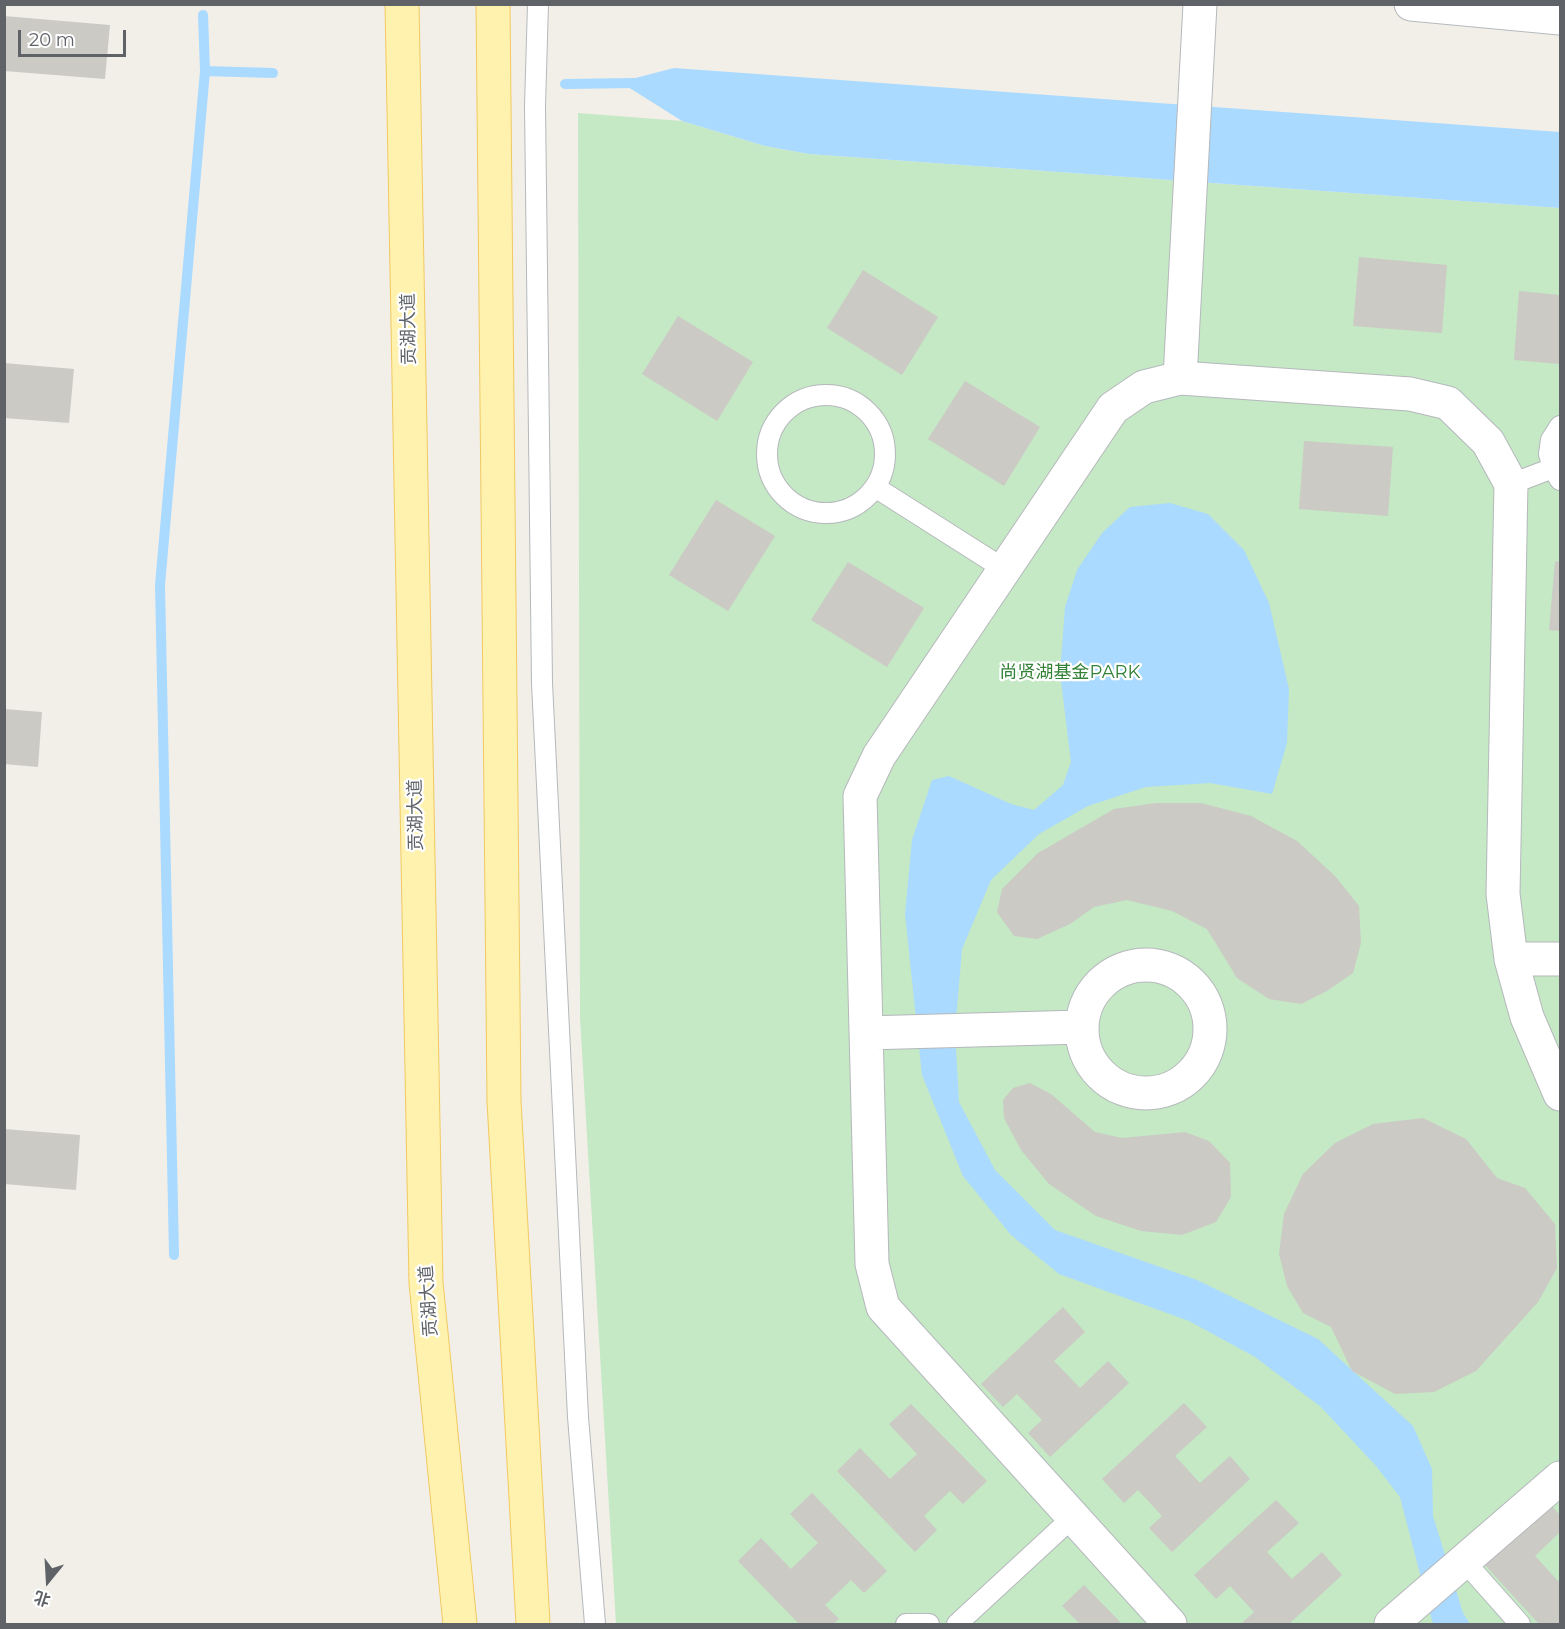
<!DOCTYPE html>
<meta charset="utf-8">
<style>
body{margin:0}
#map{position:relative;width:1565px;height:1629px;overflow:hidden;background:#f1efe8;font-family:Montserrat,"Noto Sans SC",sans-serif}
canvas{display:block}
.frame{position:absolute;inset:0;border:6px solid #5f6368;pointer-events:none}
.north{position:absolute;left:18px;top:1551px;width:60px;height:60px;-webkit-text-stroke:4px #fff;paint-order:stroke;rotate:198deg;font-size:16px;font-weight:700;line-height:24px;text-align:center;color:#5f6368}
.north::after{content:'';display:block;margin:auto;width:21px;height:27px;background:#5f6368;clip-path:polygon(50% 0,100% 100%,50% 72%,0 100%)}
.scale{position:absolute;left:18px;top:30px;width:108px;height:27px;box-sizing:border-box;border:3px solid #5f6368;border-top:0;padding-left:8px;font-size:18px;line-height:21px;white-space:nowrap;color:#5f6368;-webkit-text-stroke:4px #fff;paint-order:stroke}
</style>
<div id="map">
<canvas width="1565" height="1629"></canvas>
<div class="frame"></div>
<div class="north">北</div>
<div class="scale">20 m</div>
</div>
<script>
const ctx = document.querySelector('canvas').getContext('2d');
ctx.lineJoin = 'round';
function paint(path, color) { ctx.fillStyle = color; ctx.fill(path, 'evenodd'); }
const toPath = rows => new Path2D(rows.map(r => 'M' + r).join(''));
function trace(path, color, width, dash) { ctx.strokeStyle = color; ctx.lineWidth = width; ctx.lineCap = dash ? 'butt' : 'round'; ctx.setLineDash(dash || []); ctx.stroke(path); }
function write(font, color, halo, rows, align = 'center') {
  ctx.font = font + ' Montserrat,"Noto Sans SC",sans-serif'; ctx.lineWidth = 4.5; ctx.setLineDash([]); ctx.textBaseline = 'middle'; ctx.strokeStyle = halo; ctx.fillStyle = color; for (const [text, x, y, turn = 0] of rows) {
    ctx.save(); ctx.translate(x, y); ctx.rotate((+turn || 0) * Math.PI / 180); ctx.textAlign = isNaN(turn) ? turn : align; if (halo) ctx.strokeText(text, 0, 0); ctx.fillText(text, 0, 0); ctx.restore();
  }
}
const green = toPath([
 [578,113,682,121,765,146,809,154,1560,208,1560,1624,616,1624,580,1018]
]);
const water = toPath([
 [674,68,1560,132,1560,208,809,154,765,146,682,121,620,82],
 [1170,503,1208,514,1244,550,1269,603,1289,689,1287,743,1272,794,1210,783,1146,787,1088,806,1039,834,991,880,962,949,955,1031,959,1102,995,1170,1055,1230,1197,1280,1318,1339,1413,1426,1432,1469,1433,1516,1463,1613,1470,1624,1433,1624,1400,1497,1376,1466,1321,1407,1255,1357,1189,1321,1059,1274,1011,1235,963,1176,922,1075,905,914,912,840,932,780,949,776,1011,804,1034,810,1063,785,1071,762,1060,673,1065,607,1077,570,1102,533,1130,507]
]);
const stream = toPath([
 [205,71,273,73],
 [565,84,634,83],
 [174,1255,160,585,205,71,203,15]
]);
const building = toPath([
 [4,16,110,25,105,79,4,71],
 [1359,257,1447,265,1442,333,1353,326],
 [863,270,938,317,902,375,827,328],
 [1519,291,1560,295,1560,364,1514,360],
 [678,316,753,362,717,421,642,374],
 [4,363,74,369,69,423,4,418],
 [965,381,1040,427,1004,486,928,439],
 [1304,441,1393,447,1388,516,1299,509],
 [716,500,775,536,728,611,669,575],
 [1555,561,1560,562,1560,631,1549,630],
 [848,562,924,608,887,667,811,620],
 [4,709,42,712,38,767,4,764],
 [1156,803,1201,803,1251,816,1297,841,1335,876,1359,906,1361,943,1353,973,1327,991,1301,1004,1269,999,1237,978,1207,929,1172,911,1127,900,1094,907,1070,924,1037,939,1014,936,997,912,1002,889,1038,853,1114,809],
 [1030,1083,1051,1094,1095,1132,1122,1138,1185,1132,1209,1141,1230,1163,1231,1197,1216,1222,1182,1235,1141,1231,1096,1216,1049,1184,1021,1150,1004,1118,1003,1100,1013,1088],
 [1423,1118,1466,1139,1497,1178,1525,1188,1555,1224,1557,1268,1538,1302,1476,1371,1434,1392,1395,1394,1352,1371,1331,1327,1303,1313,1287,1286,1279,1254,1284,1214,1303,1174,1335,1143,1373,1124],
 [4,1129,80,1135,76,1190,4,1184],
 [1063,1307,1085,1332,1054,1361,1080,1388,1108,1361,1129,1383,1050,1457,1028,1433,1042,1420,1017,1394,1003,1407,981,1384],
 [1184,1403,1207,1427,1175,1456,1200,1483,1230,1456,1250,1479,1172,1552,1149,1528,1162,1516,1138,1490,1124,1503,1102,1479],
 [911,1404,987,1481,963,1504,950,1491,924,1516,937,1530,915,1552,837,1471,860,1448,890,1479,917,1454,889,1424],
 [812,1493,887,1571,864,1593,851,1580,825,1605,839,1619,833,1624,799,1624,738,1561,761,1538,791,1569,818,1543,790,1514],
 [1276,1500,1299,1523,1267,1552,1292,1579,1322,1552,1342,1575,1289,1624,1241,1624,1254,1612,1230,1586,1216,1599,1194,1575],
 [1550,1504,1560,1515,1560,1532,1535,1556,1560,1583,1560,1624,1539,1624,1484,1564],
 [1084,1585,1122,1624,1080,1624,1062,1606]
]);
const lane = toPath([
 [538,4,535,106,542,683,578,1417,595,1624],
 '767 454a59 59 0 1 1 118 0a59 59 0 1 1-118 0Z',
 [1560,426,1551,440,1549,454,1553,468,1560,480],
 [1511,484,1553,468],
 [875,487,1004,569],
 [1465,1562,1520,1624],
 [906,1624,929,1624],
 [957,1624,1073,1517]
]);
const street = toPath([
 [1180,378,1200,4],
 [1511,959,1560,959],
 '1082 1029a64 64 0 1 1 128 0a64 64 0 1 1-128 0Z',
 [866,1033,1082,1027],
 [1170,1624,883,1307,872,1264,860,796,879,756,1113,408,1144,387,1180,378,1410,394,1448,403,1488,442,1511,484,1503,894,1511,959,1527,1017,1560,1094],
 [1391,1624,1560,1478]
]);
const secondary = toPath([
 [1411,4,1560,18]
]);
const primary = toPath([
 [402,4,426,1283,460,1624],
 [493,4,504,1101,533,1624]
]);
const streetNames = [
 ["贡湖大道",409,329,-91],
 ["贡湖大道",416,815,-91],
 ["贡湖大道",429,1301,-94]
];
const parkNames = [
 ["尚贤湖基金PARK",1070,673]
];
paint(green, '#c5e8c5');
paint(water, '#aadaff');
trace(stream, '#aadaff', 10);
paint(building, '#cccac5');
trace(lane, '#b5b8bc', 22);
trace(street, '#b5b8bc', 35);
trace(secondary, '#b6babf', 35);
trace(primary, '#f2c960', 35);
trace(lane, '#fff', 20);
trace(street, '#fff', 33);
trace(secondary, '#fff', 33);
trace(primary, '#fff2af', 33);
write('18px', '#5f6368', '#fff', streetNames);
write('18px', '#348238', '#fff', parkNames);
</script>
